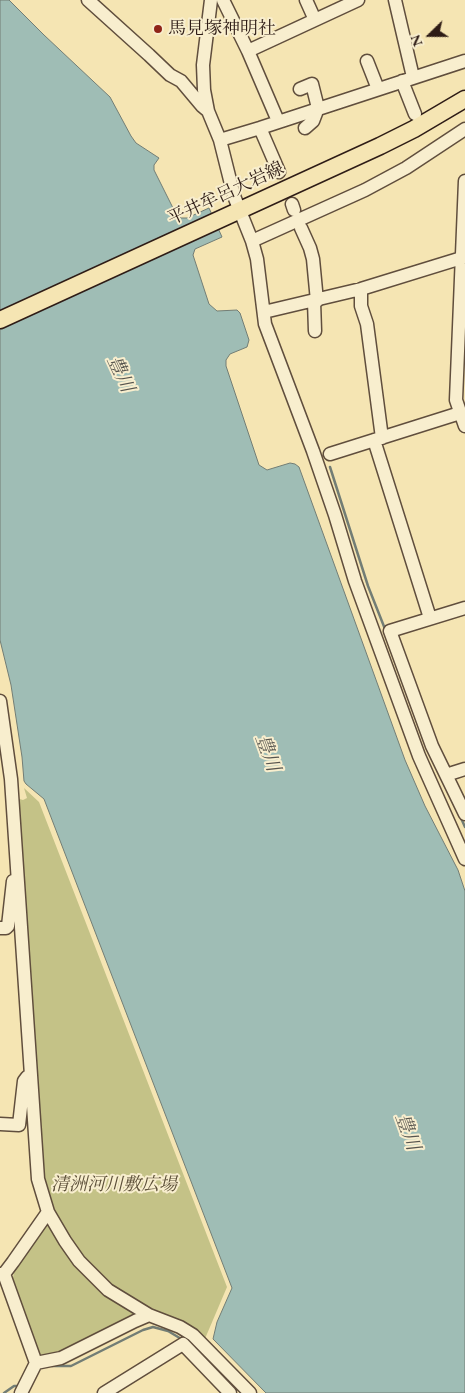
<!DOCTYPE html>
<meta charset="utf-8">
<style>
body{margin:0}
#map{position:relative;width:465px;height:1393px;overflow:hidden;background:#f5e5b3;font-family:"EB Garamond",serif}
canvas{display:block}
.north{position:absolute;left:405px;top:10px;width:50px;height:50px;-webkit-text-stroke:4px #f8eece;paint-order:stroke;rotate:248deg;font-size:14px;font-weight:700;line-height:20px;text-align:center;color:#2e1c16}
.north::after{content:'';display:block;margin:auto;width:18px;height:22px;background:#2e1c16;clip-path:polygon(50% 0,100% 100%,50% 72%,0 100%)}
</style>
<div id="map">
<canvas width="465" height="1393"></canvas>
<div class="north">N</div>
</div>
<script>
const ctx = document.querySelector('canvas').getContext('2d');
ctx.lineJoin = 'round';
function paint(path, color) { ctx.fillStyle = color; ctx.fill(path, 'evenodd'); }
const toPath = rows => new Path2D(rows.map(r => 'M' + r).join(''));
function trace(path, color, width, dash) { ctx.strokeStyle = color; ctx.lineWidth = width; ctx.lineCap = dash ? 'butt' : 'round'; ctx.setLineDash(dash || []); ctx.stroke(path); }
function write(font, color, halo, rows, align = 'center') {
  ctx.font = font + ' "EB Garamond","Noto Serif JP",serif'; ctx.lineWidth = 4; ctx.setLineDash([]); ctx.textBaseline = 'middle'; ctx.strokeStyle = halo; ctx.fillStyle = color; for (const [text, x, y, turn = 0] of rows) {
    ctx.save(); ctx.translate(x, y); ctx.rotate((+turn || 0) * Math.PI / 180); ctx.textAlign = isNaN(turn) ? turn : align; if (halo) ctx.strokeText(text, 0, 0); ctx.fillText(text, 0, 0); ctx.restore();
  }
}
const green = toPath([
 [24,788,39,802,227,1287,204,1341,158,1313,123,1297,73,1249,42,1186,16,798,23,800,27,798],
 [44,1224,51,1224,133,1310,135,1314,134,1317,61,1355,39,1358,11,1288,15,1267]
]);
const water = toPath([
 [0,0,9,0,44,35,110,97,131,136,136,143,159,158,154,165,154,170,175,212,181,218,187,218,209,208,222,237,195,249,193,255,209,304,217,311,237,310,240,313,249,340,247,347,230,354,226,360,226,366,259,465,267,470,290,463,295,464,299,467,405,760,425,806,458,870,465,891,465,1393,266,1393,213,1339,217,1322,232,1288,44,799,26,784,24,781,22,757,11,685,0,640,0,0]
]);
const stream = toPath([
 [330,467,368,586,385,629],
 [461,818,465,827],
 [52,1366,71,1366,143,1330,153,1327,168,1331,183,1340],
 [4,1393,14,1386,19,1386]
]);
const minor = toPath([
 [88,0,149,55,170,75,181,81,202,106,208,111],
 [211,0,203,65,204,90,208,111,220,140,234,196,252,241,257,259,265,324,313,451,335,515,355,581,419,756,465,859],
 [223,0,248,51,278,121],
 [306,0,315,20],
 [395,0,413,77],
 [248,51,358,0],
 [367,61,378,89],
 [402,81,415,114],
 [300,89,312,84,318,108,313,121,305,128],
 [260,128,279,172],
 [220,140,260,128,465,61],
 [465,181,456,400,465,426],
 [292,204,294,210],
 [301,228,310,248,313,259,317,301],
 [252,241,365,190,406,168,465,129],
 [361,289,361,306,367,324,382,438],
 [314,301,315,331],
 [264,312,361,289,465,257],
 [374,440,430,618],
 [330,454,460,413],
 [465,608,390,631,432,746,465,814],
 [0,701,11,779,38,1179,48,1212,65,1241,79,1261,108,1290,149,1315,180,1327,193,1335,250,1393],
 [446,775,465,769],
 [0,928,6,928,8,926,13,881],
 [0,1124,19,1125,24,1081,27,1077],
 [0,1274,4,1274,13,1262,48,1212],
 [4,1274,36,1363,21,1393],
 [36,1363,61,1358,135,1321,149,1315],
 [104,1393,183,1344,230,1393]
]);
const major = toPath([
 [0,320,380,146,414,129,465,99]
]);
const markers = [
 [158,29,5,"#8f2418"]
];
const poiNames = [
 ["馬見塚神明社",168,29]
];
const streetNames = [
 ["平井牟呂大岩線",226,194,-25]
];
const parkNames = [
 ["清洲河川敷広場",114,1185]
];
const waterNames = [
 ["豊川",120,374,65],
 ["豊川",267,753,70],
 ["豊川",407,1132,70]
];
paint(green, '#c4c287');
paint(water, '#9fbdb5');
trace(water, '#727d75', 1);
trace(stream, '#727d75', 2.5);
trace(minor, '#604e3d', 15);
trace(major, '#2e1c16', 19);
trace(minor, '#f8eece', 12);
trace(major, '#f5e5b3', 16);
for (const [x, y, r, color] of markers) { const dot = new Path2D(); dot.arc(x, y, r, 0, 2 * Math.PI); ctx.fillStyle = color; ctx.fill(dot); trace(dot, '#f8eece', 2); }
write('18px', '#2e1c16', '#f8eece', poiNames, 'left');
write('18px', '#2e1c16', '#f8eece', streetNames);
write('italic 18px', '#5b4e38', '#f8eece', parkNames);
write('italic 19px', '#56544e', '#f8eece', waterNames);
</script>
